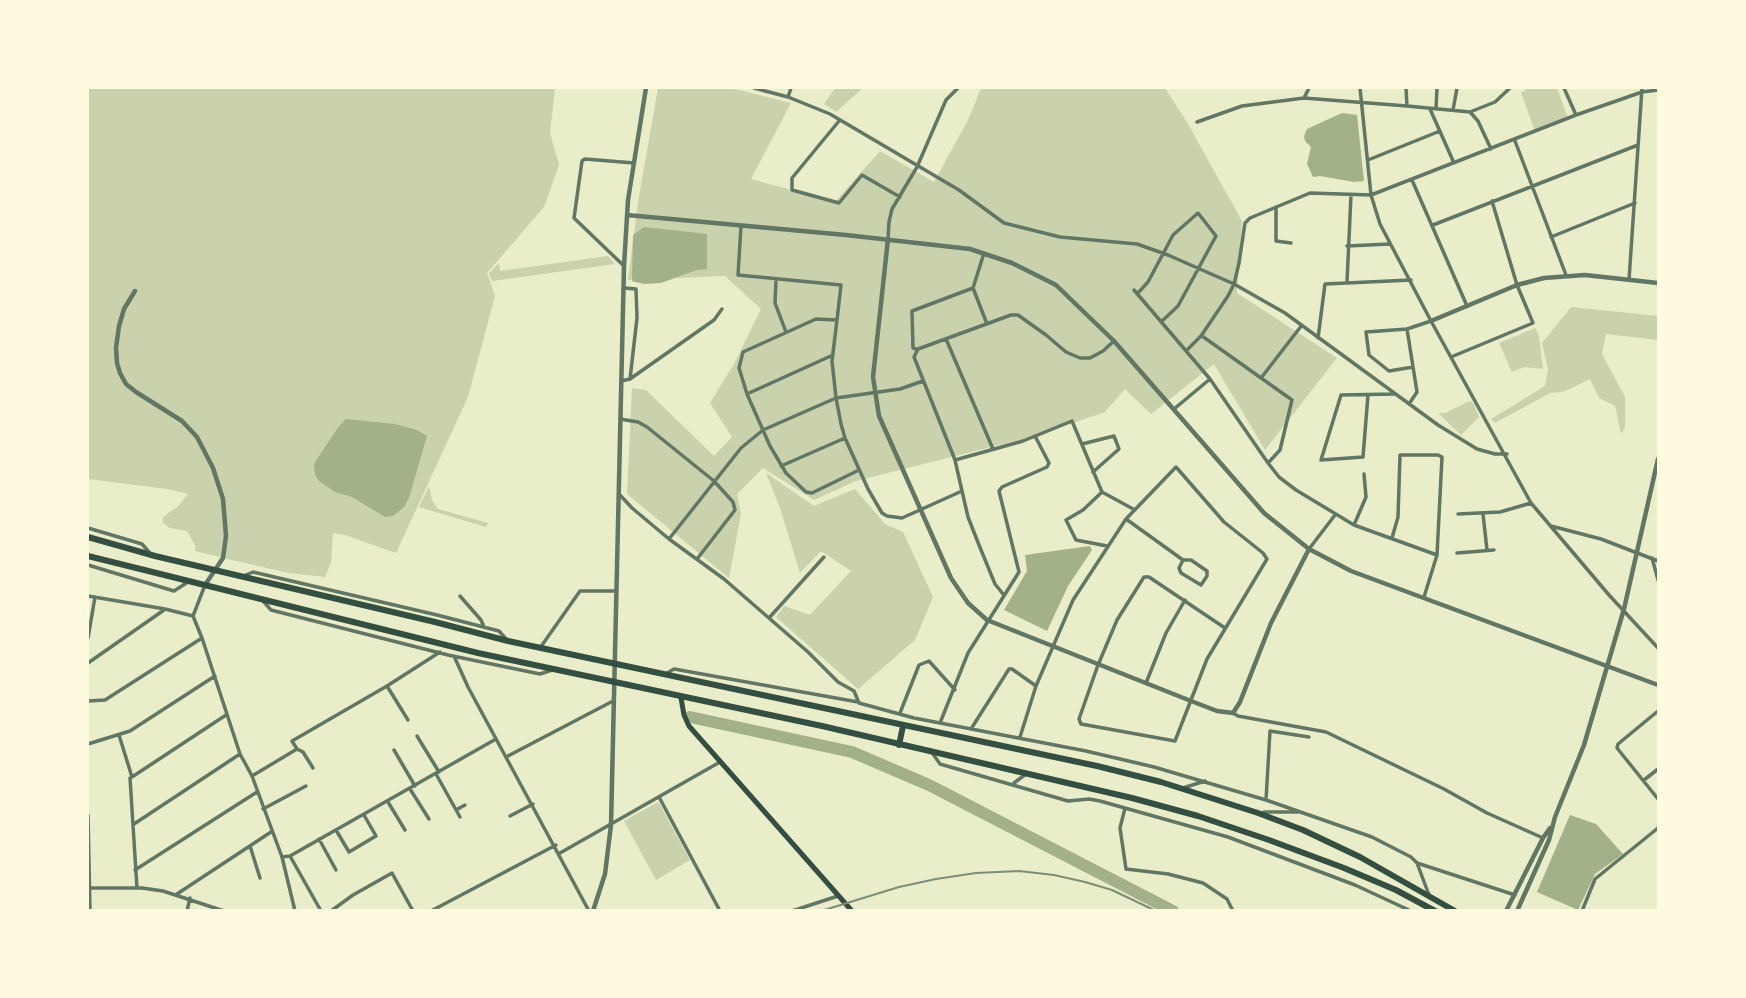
<!DOCTYPE html>
<style>
body{margin:0}
#map{position:relative;width:1746px;height:998px;overflow:hidden;background:#e9edc9;font-family:"Work Sans",sans-serif}
canvas{display:block}
.frame{position:absolute;inset:0;border:89px solid #fefae0;pointer-events:none}
</style>
<div id="map">
<canvas width="1746" height="998"></canvas>
<div class="frame"></div>
</div>
<script>
const ctx = document.querySelector('canvas').getContext('2d');
ctx.lineJoin = 'round';
function paint(path, color) { ctx.fillStyle = color; ctx.fill(path, 'evenodd'); }
const toPath = rows => new Path2D(rows.map(r => 'M' + r).join(''));
function trace(path, color, width, dash) { ctx.strokeStyle = color; ctx.lineWidth = width; ctx.lineCap = dash ? 'butt' : 'round'; ctx.setLineDash(dash || []); ctx.stroke(path); }
const green = toPath([
 [88,88,555,88,550,133,559,165,544,207,487,273,495,296,468,397,396,553,345,535,333,533,331,563,325,577,289,573,232,560,195,551,195,545,187,531,170,528,163,523,163,517,177,507,188,494,167,489,88,479],
 [658,88,731,88,791,103,751,179,835,202,880,151,934,182,969,118,981,88,1165,88,1188,124,1242,221,1237,293,1337,358,1265,450,1214,364,1151,414,1125,389,1105,412,1035,436,856,481,814,500,763,468,737,494,741,514,729,578,627,494,632,388,646,390,714,456,732,437,710,403,734,364,761,309,725,276,628,280,638,202],
 [835,88,863,88,836,112,824,104],
 [1528,88,1557,88,1568,118,1535,131,1521,93],
 [608,256,615,264,492,281,489,273,499,263,500,271],
 [1571,307,1658,316,1658,340,1606,334,1602,354,1625,397,1625,428,1621,434,1615,406,1599,398,1590,379,1563,392,1550,393,1495,423,1491,419,1545,386,1548,370,1542,343],
 [1535,328,1539,336,1543,369,1524,367,1512,372,1499,343],
 [1470,401,1474,404,1479,417,1461,435,1438,413,1445,413],
 [766,473,814,506,855,489,885,524,903,532,933,597,915,640,858,689,776,617,784,606,810,615,851,571,821,551,800,573,780,508],
 [429,486,432,500,438,509,488,523,486,527,419,507],
 [656,803,659,803,690,860,656,880,624,821]
]);
const water = toPath([
 [1342,113,1357,115,1364,181,1354,182,1320,176,1313,177,1307,164,1311,147,1305,141,1304,136,1307,129],
 [644,227,707,234,707,269,697,270,661,283,644,284,632,281,633,235],
 [346,419,395,424,417,430,427,436,409,498,404,507,393,516,385,517,352,497,335,492,319,481,315,475,314,466,315,462,339,426],
 [1090,546,1092,550,1068,586,1047,631,1004,610,1027,571,1025,555],
 [1570,815,1596,824,1623,854,1595,874,1578,910,1537,892]
]);
const river = toPath([
 [690,717,852,752,929,785,1173,911]
]);
const minor = toPath([
 [754,88,788,97,830,114,959,190,1004,223,1060,237,1137,244,1168,255,1234,284,1285,313,1438,425,1477,449,1495,454,1507,454],
 [1360,88,1371,195,1380,224,1431,321,1531,503,1609,595,1658,648],
 [1406,88,1407,106],
 [1564,88,1576,115],
 [788,97,791,88],
 [1304,98,1309,88],
 [1430,109,1454,163],
 [1436,109,1437,88],
 [1453,110,1457,88],
 [1470,112,1495,102,1510,88],
 [839,121,792,178,792,190,839,203,862,175,900,197],
 [1197,122,1242,106,1304,98,1407,106,1470,112,1478,121,1491,149],
 [1515,141,1566,275],
 [1368,160,1440,131],
 [1412,180,1467,306],
 [1276,207,1276,241,1291,243],
 [1433,225,1638,145],
 [741,226,738,275,841,285,837,320],
 [1551,237,1635,203],
 [888,239,889,222,892,209,917,167,946,100,958,88],
 [1347,246,1390,244],
 [984,253,973,288,987,324],
 [624,266,574,218,582,161,585,159,634,163],
 [776,279,775,303,786,332],
 [1629,280,1642,88],
 [1347,282,1351,195],
 [1134,290,1210,379],
 [1137,294,1148,282,1173,235,1198,213,1216,236,1178,306,1161,322],
 [1407,329,1417,392,1409,404],
 [1202,336,1292,400,1280,450,1268,463],
 [1318,338,1325,284,1411,280],
 [946,339,993,449],
 [1114,341,1103,351,1090,358,1080,358,1066,352,1046,335,1018,315,1011,315,918,349,914,357,955,460,1023,441,1072,421,1102,492,1135,510],
 [916,349,913,348,912,311,973,288],
 [1186,351,1201,336,1228,296,1234,284,1239,263,1245,223,1250,218,1310,193,1371,195,1576,115,1642,92,1658,90],
 [1451,357,1533,323,1517,285,1492,201],
 [1413,367,1389,371,1369,355,1366,332,1407,329,1431,321],
 [1261,378,1302,325],
 [630,379,714,320,722,309],
 [621,381,630,379,637,318,636,289,624,288],
 [747,394,833,355],
 [1368,395,1363,457,1321,460,1341,395,1394,394],
 [1174,409,1210,379,1268,463,1279,477,1296,490,1354,525,1437,555,1424,597],
 [620,419,638,422,647,427,714,481,733,502,735,510,697,559],
 [1082,444,1114,436,1119,449,1093,472],
 [781,466,845,438],
 [859,470,812,493,806,492,786,473,770,446,747,394,739,368,743,352,816,319,837,320,832,361,836,398,841,424,845,438,868,489,882,513,887,516,902,518,962,491,955,460],
 [962,491,968,517,979,545,995,584,1003,594],
 [1102,492,1083,510,1066,520,1076,540,1107,546],
 [619,494,632,508,669,539,724,579,808,652,838,682,854,691,859,703,914,718,1086,751,1154,767,1266,800,1372,837,1411,857,1417,863,1429,895],
 [1458,514,1500,512,1531,503],
 [1483,514,1487,550],
 [1126,519,1183,560,1191,560,1207,571,1207,576,1201,585,1181,573,1179,568,1183,560],
 [1354,525,1366,497,1364,474],
 [1551,526,1601,539,1658,561],
 [88,528,142,544,149,552],
 [1392,538,1398,517,1400,455,1438,455,1442,457,1437,555],
 [669,539,741,448,763,430,836,398,900,389,923,381],
 [1309,549,1335,515],
 [1457,553,1494,550],
 [1652,558,1658,580],
 [88,565,174,591,188,582],
 [243,576,253,572,437,615,499,631,507,640],
 [205,585,193,616,202,638,240,754,252,776,282,857,290,856,496,739],
 [88,596,165,609,193,616],
 [460,596,481,620,484,627],
 [264,602,271,610,448,655,540,674,552,670],
 [769,618,824,557],
 [88,638,95,597],
 [540,648,580,591,616,591],
 [454,656,468,687,589,911],
 [88,663,164,610],
 [667,673,674,669,858,702],
 [1146,683,1166,633,1185,600],
 [387,686,440,652],
 [88,701,105,700,202,638],
 [1658,711,1618,744,1617,748,1658,799],
 [900,713,919,665,929,661,955,690],
 [1233,713,1238,716,1326,732,1444,789,1487,813,1543,838],
 [940,723,968,653,1019,572,999,491,1002,487,1047,467,1049,463,1035,436],
 [971,729,1009,669,1012,669,1036,686],
 [119,735,132,777,130,778,137,888],
 [417,736,439,772],
 [1020,737,1036,686,1073,600,1126,519,1176,467,1224,522,1263,553,1267,559,1207,659,1175,741,1081,724,1079,719,1098,665,1117,620,1144,577,1149,577,1225,628],
 [88,744,130,731,215,676],
 [297,749,303,752,313,768],
 [394,750,415,786],
 [933,754,940,764,1068,801,1089,799,1100,801,1228,837,1355,885,1411,911],
 [506,757,613,701],
 [436,774,460,817],
 [252,776,297,749,292,741,387,686,408,720],
 [132,777,226,715],
 [1644,780,1658,769],
 [1014,783,1026,774],
 [1183,788,1205,781],
 [410,789,429,819],
 [659,797,720,911],
 [1266,800,1270,731,1309,737],
 [388,802,405,830],
 [1125,808,1120,828,1126,869,1168,874,1203,883,1227,899,1233,911],
 [263,809,306,786],
 [456,810,465,805],
 [1264,812,1298,812],
 [88,815,90,911],
 [510,816,533,804],
 [134,824,240,754],
 [336,830,349,852,376,836,364,815],
 [319,839,336,870],
 [250,846,260,878],
 [560,853,720,762],
 [290,856,321,911],
 [282,857,295,911],
 [1417,863,1515,895],
 [135,870,257,792],
 [88,888,142,888,163,891,224,911],
 [177,894,271,832],
 [187,911,190,898],
 [331,911,353,895,392,873,413,911],
 [431,911,556,845],
 [792,911,838,896],
 [1582,911,1595,879,1658,828]
]);
const tertiary = toPath([
 [627,215,846,235,970,249,1012,263,1056,285,1114,341,1264,513,1309,549,1351,571,1658,685],
 [888,239,873,377,879,416,951,578,968,603,987,620,1191,701,1217,711,1233,713,1240,702,1271,623,1309,549],
 [135,291,124,309,119,326,116,348,117,363,120,373,126,384,136,392,182,421,197,437,213,468,223,499,226,536,223,558,205,585],
 [1431,321,1517,285,1544,278,1585,275,1658,283],
 [593,911,605,874,611,825,624,266,628,200,646,88],
 [1506,911,1543,838,1550,828],
 [1517,911,1549,840,1555,817,1584,745,1624,609,1658,459]
]);
const secondary = toPath([
 [681,698,684,715,689,726,852,911]
]);
const trunk = toPath([
 [88,537,155,556,435,622,508,641,1097,766,1161,782,1258,813,1303,830,1360,857,1455,911],
 [88,556,478,653,822,726,1132,798,1198,816,1269,840,1344,868,1396,890,1435,911],
 [899,745,903,726]
]);
const rail = toPath([
 [821,911,899,887,936,879,976,873,1019,871,1054,875,1085,882,1112,890,1156,911]
]);
paint(green, '#cad2ad');
paint(water, '#a3b18a');
trace(river, '#a3b18a', 12);
trace(minor, '#617663', 3.5);
trace(tertiary, '#617663', 4.5);
trace(secondary, '#344e41', 5);
trace(trunk, '#344e41', 6);
trace(rail, '#7c8e77', 2);
</script>
